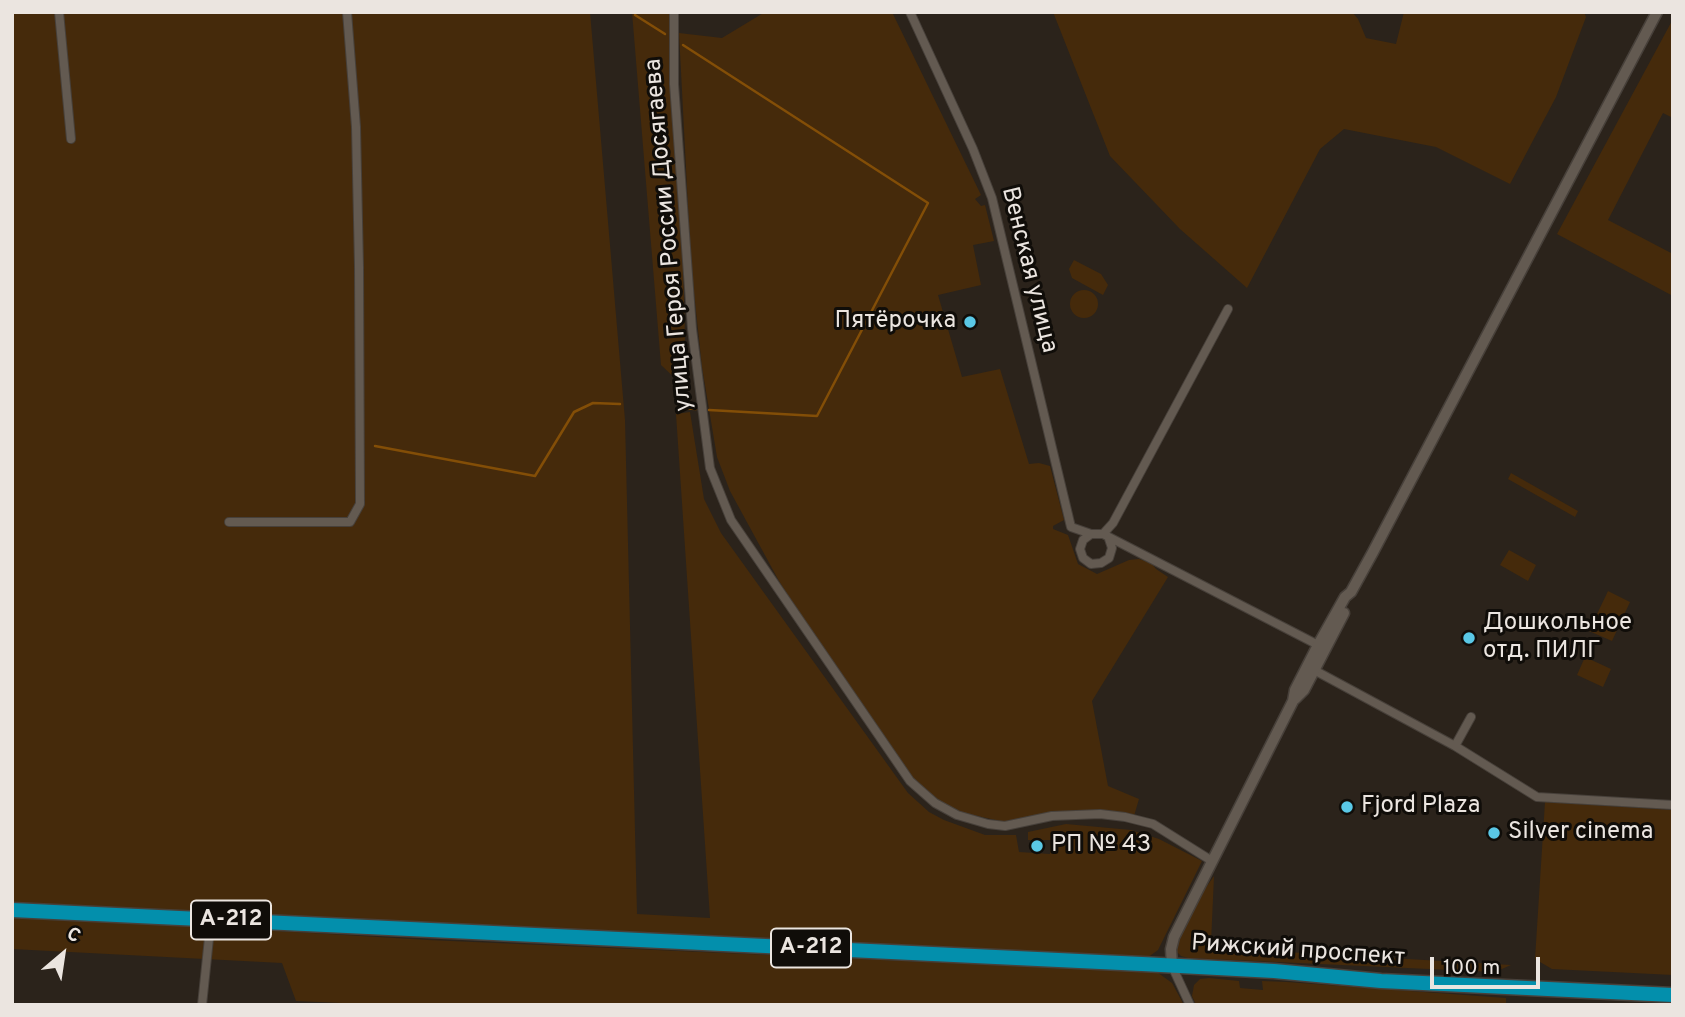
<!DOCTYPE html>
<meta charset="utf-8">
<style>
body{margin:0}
#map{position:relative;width:1685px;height:1017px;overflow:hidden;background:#2b231b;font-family:Overpass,sans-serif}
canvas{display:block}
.frame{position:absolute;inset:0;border:14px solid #ebe5e0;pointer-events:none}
.north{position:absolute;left:28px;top:919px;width:70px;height:70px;-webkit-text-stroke:5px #100d09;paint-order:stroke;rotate:29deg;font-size:19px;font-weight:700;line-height:28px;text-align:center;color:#ebe5e0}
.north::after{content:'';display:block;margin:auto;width:24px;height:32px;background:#ebe5e0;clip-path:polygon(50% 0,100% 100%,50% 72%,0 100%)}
.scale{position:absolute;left:1430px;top:957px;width:110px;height:32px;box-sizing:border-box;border:4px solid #ebe5e0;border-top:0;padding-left:9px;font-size:21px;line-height:24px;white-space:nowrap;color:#ebe5e0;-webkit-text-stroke:5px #100d09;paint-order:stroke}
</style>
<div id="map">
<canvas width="1685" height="1017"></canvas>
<div class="frame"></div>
<div class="north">С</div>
<div class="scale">100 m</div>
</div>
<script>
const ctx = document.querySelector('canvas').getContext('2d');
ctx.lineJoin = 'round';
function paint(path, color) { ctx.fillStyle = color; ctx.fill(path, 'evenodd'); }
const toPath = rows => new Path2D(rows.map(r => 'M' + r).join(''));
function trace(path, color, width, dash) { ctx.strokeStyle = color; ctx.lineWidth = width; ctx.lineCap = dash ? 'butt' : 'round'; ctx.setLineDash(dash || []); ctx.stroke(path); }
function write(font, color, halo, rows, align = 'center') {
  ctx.font = font + ' Overpass,sans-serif'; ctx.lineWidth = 6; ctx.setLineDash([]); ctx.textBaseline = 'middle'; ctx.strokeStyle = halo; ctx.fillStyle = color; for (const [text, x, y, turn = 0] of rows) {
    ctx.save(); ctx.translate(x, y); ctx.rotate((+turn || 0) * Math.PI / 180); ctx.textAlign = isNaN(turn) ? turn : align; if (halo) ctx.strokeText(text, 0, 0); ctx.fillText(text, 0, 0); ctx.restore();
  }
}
const green = toPath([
 [12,12,590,12,625,420,637,914,710,918,676,414,690,412,704,499,721,533,908,793,929,812,944,820,985,835,1016,835,1019,852,1050,854,1051,840,1028,840,1028,832,1066,824,1131,830,1159,839,1202,861,1158,950,1147,958,637,936,12,903],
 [632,12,677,12,686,382,678,381,661,365],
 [765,12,892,12,981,195,975,199,981,206,985,205,994,241,973,245,981,285,938,295,962,377,1000,369,1029,464,1039,463,1050,466,1064,520,1053,526,1053,529,1068,535,1078,564,1097,574,1129,560,1139,559,1151,563,1156,569,1168,577,1092,701,1108,786,1139,799,1134,816,1108,810,1072,811,1005,822,959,812,936,801,912,779,839,674,779,581,730,491,717,457,702,367,691,264,679,33,722,38],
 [1053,12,1352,12,1358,19,1366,38,1396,44,1404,12,1584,12,1586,17,1556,97,1510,184,1436,147,1344,129,1320,149,1247,288,1180,229,1110,156],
 [1673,19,1673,118,1663,113,1608,220,1673,254,1673,296,1557,234],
 [1074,260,1101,274,1108,285,1103,295,1072,278,1069,269],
 '1070 304a14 14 0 1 1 28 0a14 14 0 1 1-28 0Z',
 [1511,473,1578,511,1575,517,1508,479],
 [1509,550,1536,565,1528,581,1500,565],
 [1608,591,1630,602,1612,641,1589,631],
 [1585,657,1611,669,1603,687,1577,675],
 [1545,802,1673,810,1673,975,1552,969,1535,959],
 [1214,876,1211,943,1217,948,1511,965,1495,972,1188,958,1181,956,1176,951,1174,943,1190,910],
 [12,915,428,940,1157,972,1172,983,1184,1005,387,1005,296,1001,282,963,12,949],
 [1209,978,1239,981,1240,988,1263,990,1262,981,1287,982,1506,998,1506,1005,1196,1005,1192,996,1194,985,1200,979]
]);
const stream = toPath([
 [635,15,665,34],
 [683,45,928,203,817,416,709,410],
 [679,408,696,409],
 [375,446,535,476,574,412,593,403,620,404]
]);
const street = toPath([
 [59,12,71,139],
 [674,12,674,84,692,329,710,468,731,520,910,781,935,803,957,815,988,824,1005,826,1052,816,1100,814,1125,817,1153,824,1212,861],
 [910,12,973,149,992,198,1071,527,1091,534],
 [229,522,350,522,360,504,359,267,356,127,347,12],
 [1103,534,1113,523,1228,309],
 [1109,539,1112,548,1109,558,1101,563,1091,564,1083,558,1080,549,1083,540,1091,534,1103,534,1322,647],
 [1314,670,1455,746,1537,797,1673,805],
 [1455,746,1471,717],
 [1172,966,1190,1005],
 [202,1005,211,919]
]);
const secondary = toPath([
 [1295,699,1304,690,1344,613],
 [1172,966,1171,949,1174,937,1293,701,1295,690,1318,645,1345,597,1351,592,1373,552,1657,12]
]);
const highway = toPath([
 [12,910,1142,964,1274,971,1381,981,1673,995]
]);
const markers = [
 [970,322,7,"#5ac8e6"],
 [1469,638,7,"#5ac8e6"],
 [1347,807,7,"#5ac8e6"],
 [1494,833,7,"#5ac8e6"],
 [1037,846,7,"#5ac8e6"]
];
const shields = [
 [231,920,80],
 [811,948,80]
];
const shieldNames = [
 ["А-212",231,920],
 ["А-212",811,948]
];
const streetNames = [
 ["улица Героя России Досягаева",670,235,-95],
 ["Венская улица",1028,270,76],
 ["Рижский проспект",1298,952,4]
];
const poiNames = [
 ["Пятёрочка",956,322,"right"],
 ["Дошкольное",1483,624],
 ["отд. ПИЛГ",1483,652],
 ["Fjord Plaza",1361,807],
 ["Silver cinema",1508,833],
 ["РП № 43",1051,846]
];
paint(green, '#452a0b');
trace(stream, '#834e07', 2.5);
trace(street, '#47403a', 10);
trace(secondary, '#47403a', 13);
trace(highway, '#47403a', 17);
trace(street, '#635a51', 8);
trace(secondary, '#635a51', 10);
trace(highway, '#038fac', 14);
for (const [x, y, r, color] of markers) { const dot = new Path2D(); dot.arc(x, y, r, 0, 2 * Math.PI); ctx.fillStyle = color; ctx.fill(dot); trace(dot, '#100d09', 2.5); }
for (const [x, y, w] of shields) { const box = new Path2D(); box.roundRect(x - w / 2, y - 19.5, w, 39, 5); ctx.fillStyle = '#100d09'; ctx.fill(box); trace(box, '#ebe5e0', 2); }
write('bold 23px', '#ebe5e0', null, shieldNames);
write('24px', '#ebe5e0', '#100d09', streetNames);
write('24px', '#ebe5e0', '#100d09', poiNames, 'left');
</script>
